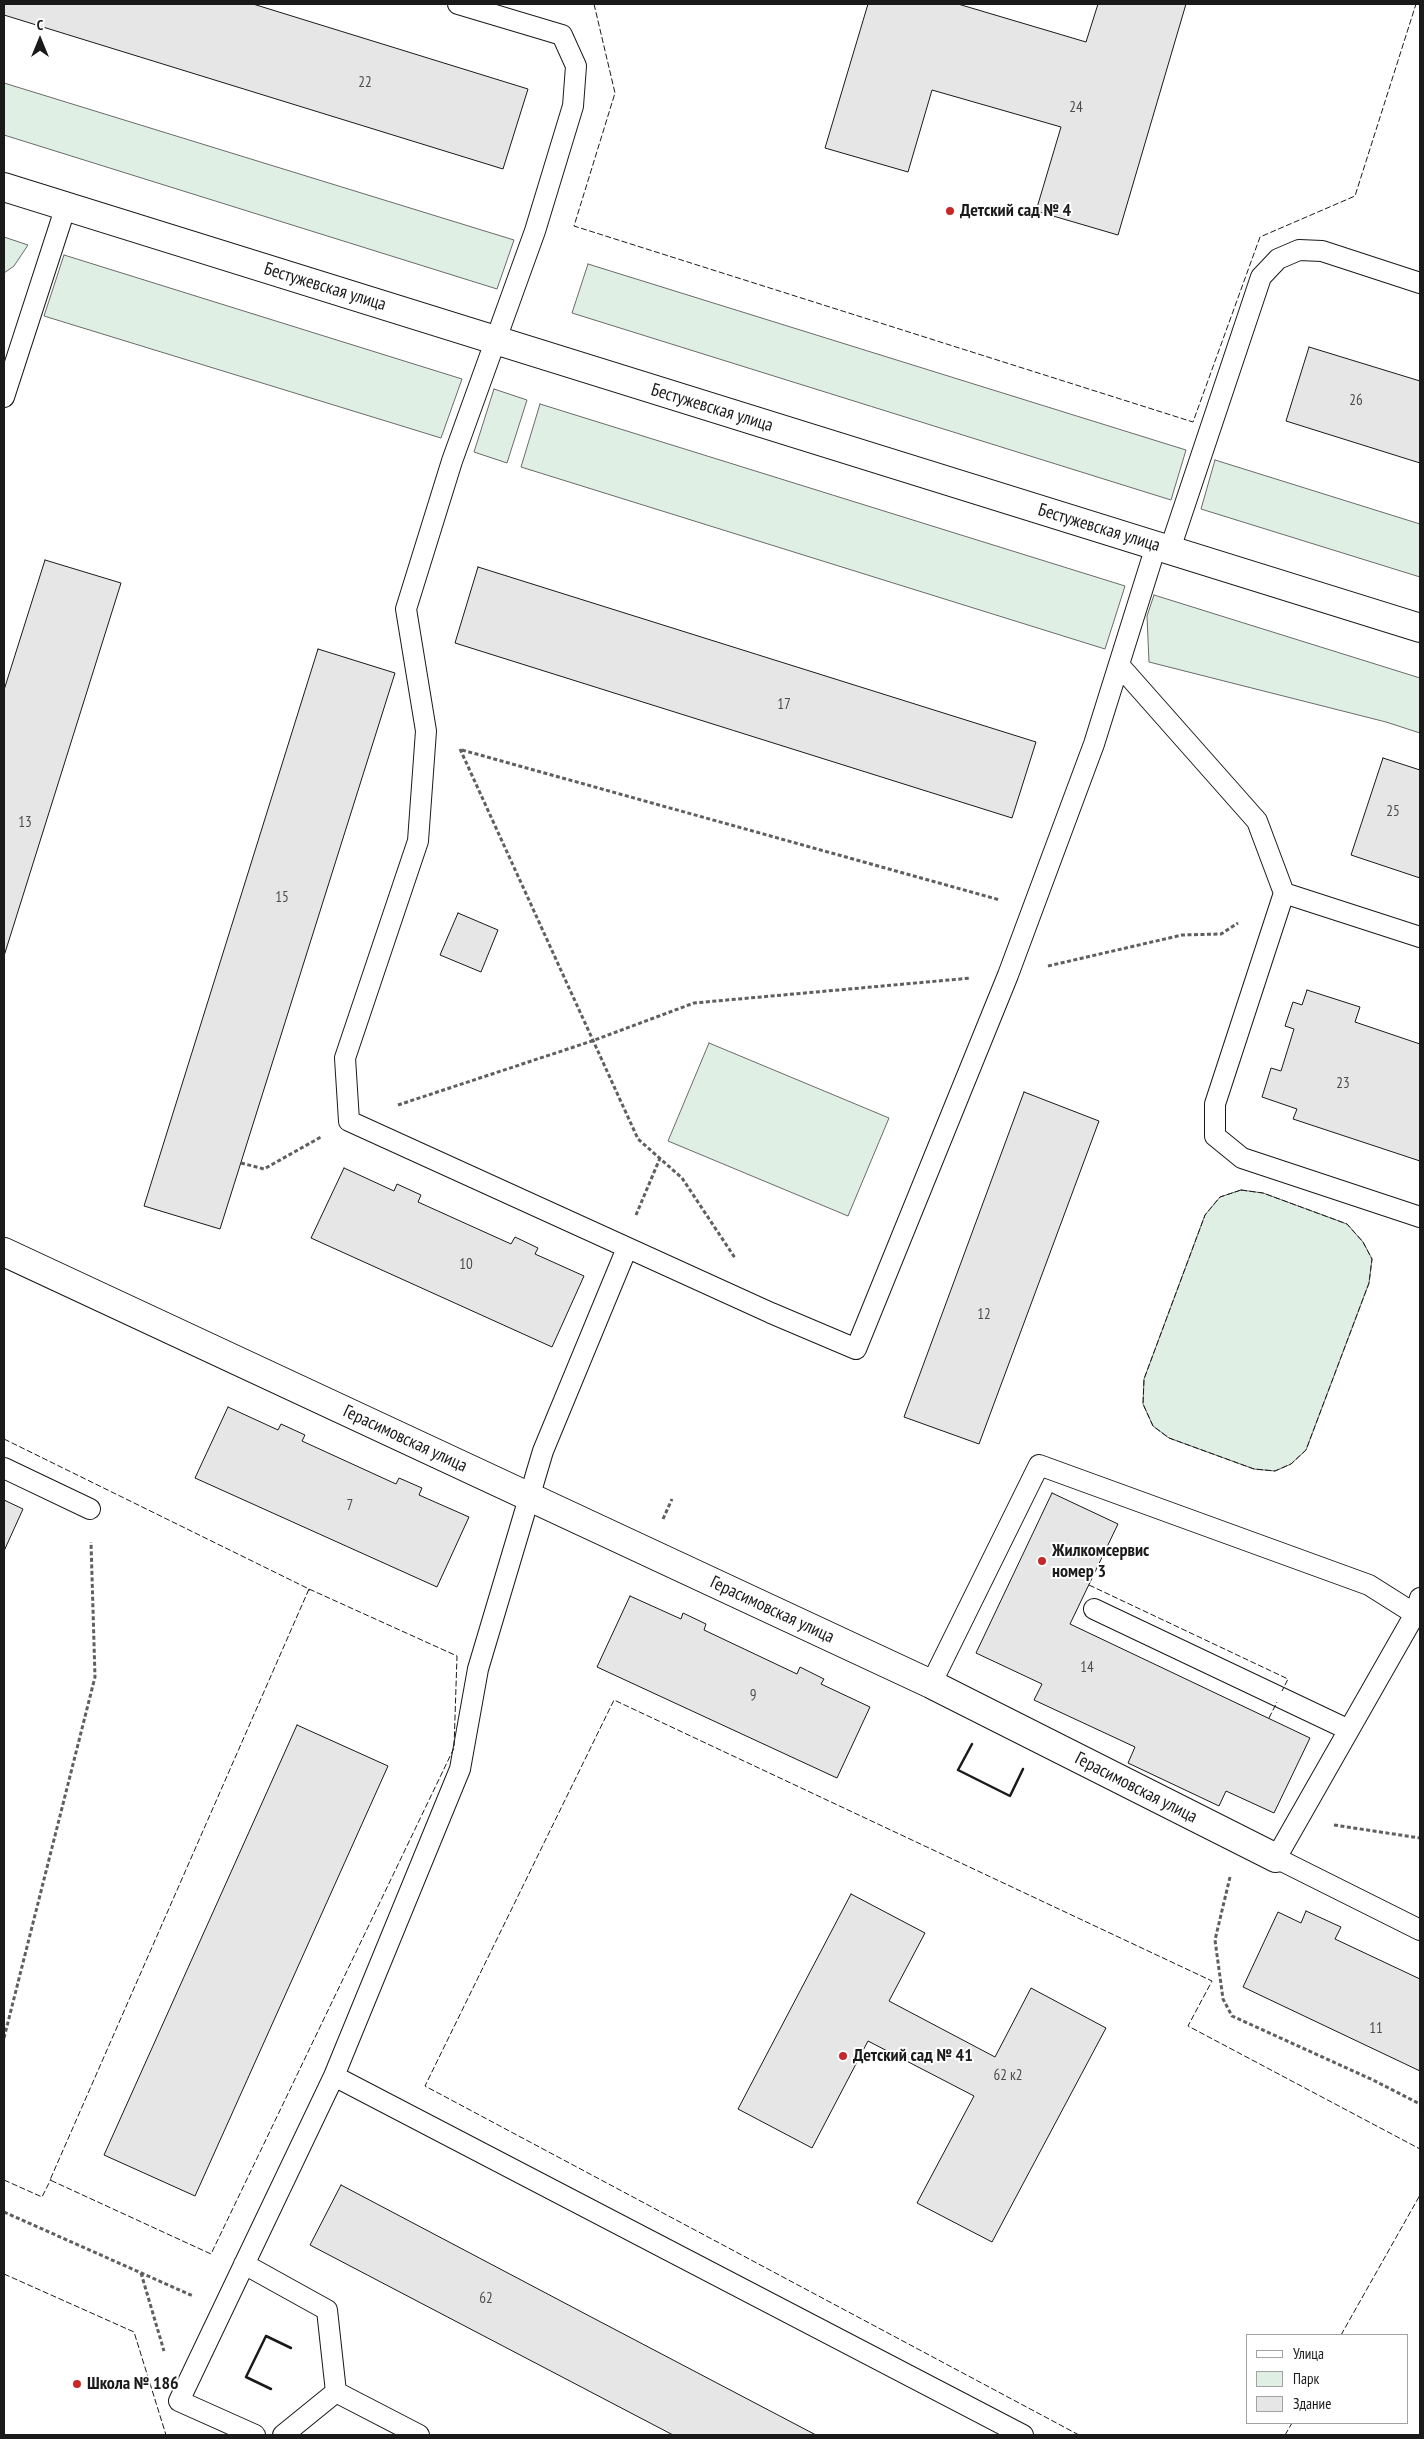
<!DOCTYPE html>
<meta charset="utf-8">
<style>
body{margin:0}
#map{position:relative;width:1424px;height:2439px;overflow:hidden;background:#fff;font-family:"PT Sans Narrow",sans-serif}
canvas{display:block}
.frame{position:absolute;inset:0;border:5px solid #1a1a1a;pointer-events:none}
.legend{position:absolute;left:1246px;top:2334px;width:162px;height:90px;box-sizing:border-box;background:#fff;border:1px solid #a3a3a3;margin:0;padding:6px 9px;list-style:none;font-size:15px;color:#1a1a1a}
.legend li{display:flex;align-items:center;gap:10px;height:25px}
.legend b{width:25px;border:1px solid #a3a3a3}
.north{position:absolute;left:15px;top:15px;width:50px;height:50px;-webkit-text-stroke:4px #fff;paint-order:stroke;rotate:0deg;font-size:14px;font-weight:700;line-height:20px;text-align:center;color:#1a1a1a}
.north::after{content:'';display:block;margin:auto;width:18px;height:22px;background:#1a1a1a;clip-path:polygon(50% 0,100% 100%,50% 72%,0 100%)}
</style>
<div id="map">
<canvas width="1424" height="2439"></canvas>
<div class="frame"></div>
<ul class="legend">
<li><b style="height:6px;background:#fff"></b>Улица</li>
<li><b style="height:14px;background:#e0efe3"></b>Парк</li>
<li><b style="height:14px;background:#e6e6e6"></b>Здание</li>
</ul>
<div class="north">С</div>
</div>
<script>
const ctx = document.querySelector('canvas').getContext('2d');
ctx.lineJoin = 'round';
function paint(path, color) { ctx.fillStyle = color; ctx.fill(path, 'evenodd'); }
const toPath = rows => new Path2D(rows.map(r => 'M' + r).join(''));
function trace(path, color, width, dash) { ctx.strokeStyle = color; ctx.lineWidth = width; ctx.lineCap = dash ? 'butt' : 'round'; ctx.setLineDash(dash || []); ctx.stroke(path); }
function write(font, color, halo, rows, align = 'center') {
  ctx.font = font + ' "PT Sans Narrow",sans-serif'; ctx.lineWidth = 4; ctx.setLineDash([]); ctx.textBaseline = 'middle'; ctx.strokeStyle = halo; ctx.fillStyle = color; for (const [text, x, y, turn = 0] of rows) {
    ctx.save(); ctx.translate(x, y); ctx.rotate((+turn || 0) * Math.PI / 180); ctx.textAlign = isNaN(turn) ? turn : align; if (halo) ctx.strokeText(text, 0, 0); ctx.fillText(text, 0, 0); ctx.restore();
  }
}
const green = toPath([
 [4,83,514,240,497,289,4,135,4,83],
 [4,237,28,245,14,266,4,273,4,237],
 [64,255,462,379,441,438,44,316,64,255],
 [588,264,1186,450,1171,500,572,313,588,264],
 [494,389,527,400,507,463,474,452,494,389],
 [540,404,1125,586,1105,649,521,467,540,404],
 [1215,460,1420,524,1420,577,1201,509,1215,460],
 [1154,595,1420,678,1420,733,1386,722,1149,662,1147,616,1154,595],
 [709,1043,889,1118,848,1216,668,1141,709,1043],
 [1241,1190,1263,1193,1347,1224,1363,1242,1372,1259,1369,1283,1306,1450,1291,1464,1275,1471,1254,1469,1169,1438,1153,1426,1143,1404,1144,1379,1205,1215,1220,1197,1241,1190]
]);
const building = toPath([
 [4,4,253,4,528,89,503,169,4,15,4,4],
 [868,4,958,4,1086,42,1098,4,1186,4,1118,235,1036,211,1061,127,932,90,908,172,825,148,868,4],
 [1309,347,1420,381,1420,463,1286,421,1309,347],
 [45,560,121,583,4,956,4,690,45,560],
 [478,567,1036,742,1012,818,455,643,478,567],
 [318,649,395,673,220,1229,144,1206,318,649],
 [1383,758,1420,770,1420,878,1351,855,1383,758],
 [458,913,498,930,481,972,440,955,458,913],
 [1307,990,1360,1007,1355,1022,1420,1044,1420,1161,1293,1119,1297,1109,1262,1097,1271,1068,1281,1071,1294,1029,1285,1026,1293,1002,1302,1005,1307,990],
 [1024,1092,1099,1121,979,1444,904,1417,1024,1092],
 [344,1168,394,1191,397,1184,421,1195,418,1202,511,1244,515,1237,538,1248,535,1254,584,1276,552,1347,311,1238,344,1168],
 [228,1407,278,1430,281,1424,305,1435,302,1441,396,1484,399,1478,422,1488,419,1495,469,1517,437,1587,195,1478,228,1407],
 [1052,1493,1118,1524,1070,1624,1310,1738,1274,1813,1226,1791,1219,1806,1128,1763,1135,1747,1034,1700,1042,1684,976,1653,1052,1493],
 [4,1500,23,1509,4,1551,4,1500],
 [630,1596,681,1619,683,1613,706,1624,704,1630,797,1674,800,1667,824,1679,821,1684,870,1707,837,1778,597,1667,630,1596],
 [297,1725,388,1766,195,2196,104,2155,297,1725],
 [851,1894,925,1933,889,2001,995,2057,1031,1988,1106,2028,992,2242,917,2203,974,2096,868,2041,812,2148,738,2109,851,1894],
 [1306,1911,1341,1927,1335,1939,1420,1979,1420,2071,1243,1987,1278,1912,1301,1923,1306,1911],
 [341,2185,595,2319,816,2435,673,2435,310,2245,341,2185]
]);
const path = toPath([
 [460,749,638,1139,682,1178,735,1258],
 [462,750,1000,900],
 [1048,966,1182,935,1221,934,1238,923],
 [398,1105,592,1041,694,1003,971,978],
 [241,1163,264,1169,321,1137],
 [636,1215,660,1158],
 [663,1519,672,1499],
 [1334,1825,1420,1838],
 [1230,1877,1215,1940,1223,1999,1232,2016,1373,2080,1420,2104],
 [4,2038,95,1677,91,1542],
 [4,2212,193,2296],
 [141,2273,164,2351]
]);
const lane = toPath([
 [458,4,562,35,576,66,573,106,535,231,452,461,406,609,426,731,418,841,345,1058,349,1121,771,1313,856,1349,1008,975,1094,744,1156,546],
 [4,397,66,206],
 [1170,549,1261,277,1278,259,1299,250,1322,251,1420,283],
 [1119,665,1257,821,1284,893,1420,937],
 [1284,893,1215,1104,1215,1136,1242,1158,1420,1217],
 [4,1468,90,1509],
 [1094,1609,1349,1730],
 [1420,1617,1415,1614,1276,1858,1420,1930],
 [931,1684,1039,1465,1369,1585,1415,1614,1420,1598],
 [334,2076,1023,2435],
 [244,2264,327,2310,336,2392,419,2435],
 [255,2435,179,2401,334,2076,460,1769,478,1669,543,1451,627,1248],
 [283,2435,336,2392]
]);
const street = toPath([
 [4,1252,931,1684,1276,1858]
]);
const secondary = toPath([
 [4,187,1420,628]
]);
const fence = toPath([
 [594,4,615,93,574,226,1193,422,1260,237,1355,196,1416,4],
 [1241,1190,1263,1193,1347,1224,1363,1242,1372,1259,1369,1283,1306,1450,1291,1464,1275,1471,1254,1469,1169,1438,1153,1426,1143,1404,1144,1379,1205,1215,1220,1197,1241,1190],
 [4,1439,309,1589,309,1591],
 [1089,1585,1288,1679,1282,1691],
 [309,1589,457,1656,454,1748,211,2254,50,2180,309,1589],
 [1269,1718,1277,1702],
 [4,2180,42,2197,51,2179],
 [4,2274,134,2332,166,2435],
 [1341,2335,1420,2195],
 [1079,2435,425,2086,614,1700,1212,1981,1188,2026,1420,2149],
 [1285,2435,1292,2423]
]);
const wall = toPath([
 [972,1744,958,1770,1010,1796,1023,1769],
 [271,2389,246,2377,266,2336,291,2348]
]);
const markers = [
 [950,211,5,"#c62828"],
 [1042,1561,5,"#c62828"],
 [843,2056,5,"#c62828"],
 [77,2384,5,"#c62828"]
];
const numberNames = [
 ["22",365,83],
 ["24",1076,108],
 ["26",1356,401],
 ["17",784,705],
 ["25",1393,812],
 ["13",25,823],
 ["15",282,898],
 ["23",1343,1084],
 ["10",466,1265],
 ["12",984,1315],
 ["7",350,1506],
 ["14",1087,1668],
 ["9",753,1696],
 ["11",1376,2029],
 ["62 к2",1008,2076],
 ["62",486,2299]
];
const poiNames = [
 ["Детский сад № 4",960,211],
 ["Жилкомсервис",1052,1551],
 ["номер 3",1052,1572],
 ["Детский сад № 41",853,2056],
 ["Школа № 186",87,2384]
];
const streetNames = [
 ["Бестужевская улица",325,287,17],
 ["Бестужевская улица",712,408,17],
 ["Бестужевская улица",1099,528,17],
 ["Герасимовская улица",405,1439,25],
 ["Герасимовская улица",772,1610,25],
 ["Герасимовская улица",1136,1788,27]
];
paint(green, '#e0efe3');
trace(green, '#6a6a6a', 1);
paint(building, '#e6e6e6');
trace(building, '#1a1a1a', 1);
trace(lane, '#1a1a1a', 22);
trace(street, '#1a1a1a', 30);
trace(secondary, '#1a1a1a', 30);
trace(path, '#5f5f5f', 3, [4, 2.5]);
trace(lane, '#fff', 20);
trace(street, '#fff', 28);
trace(secondary, '#fff', 28);
trace(fence, '#1a1a1a', 1, [6, 2.5]);
trace(wall, '#1a1a1a', 2.5);
for (const [x, y, r, color] of markers) { const dot = new Path2D(); dot.arc(x, y, r, 0, 2 * Math.PI); ctx.fillStyle = color; ctx.fill(dot); trace(dot, '#fff', 2); }
write('15px', '#4d4d4d', null, numberNames);
write('bold 18px', '#1a1a1a', '#fff', poiNames, 'left');
write('18px', '#1a1a1a', '#fff', streetNames);
</script>
